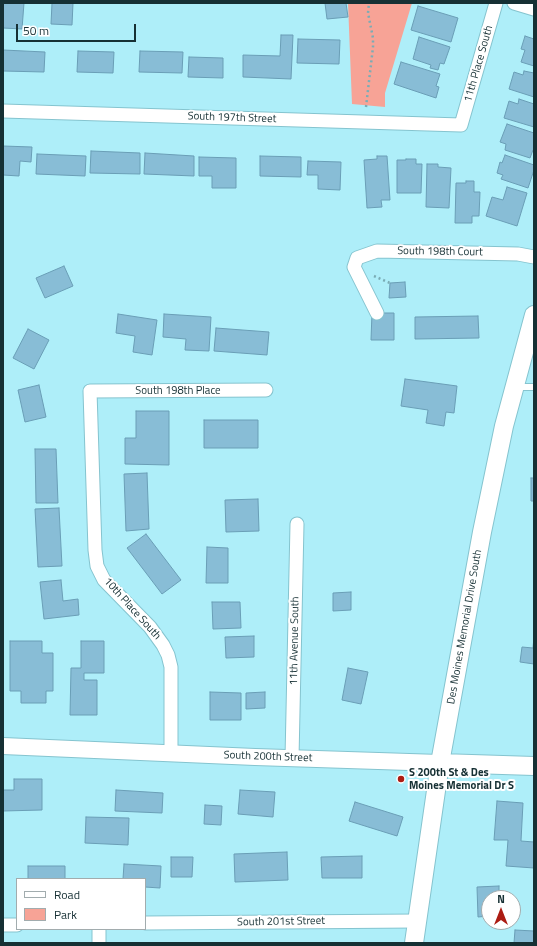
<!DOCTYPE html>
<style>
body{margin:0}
#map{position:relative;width:537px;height:946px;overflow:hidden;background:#aeeef9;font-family:"Titillium Web",sans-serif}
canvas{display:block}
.frame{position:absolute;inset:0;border:4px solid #163034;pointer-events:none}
.legend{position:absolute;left:16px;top:878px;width:130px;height:52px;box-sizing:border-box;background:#fff;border:1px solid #a2acae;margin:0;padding:5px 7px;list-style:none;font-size:12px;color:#163034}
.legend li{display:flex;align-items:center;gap:8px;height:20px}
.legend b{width:20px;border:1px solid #a2acae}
.north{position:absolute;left:481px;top:890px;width:40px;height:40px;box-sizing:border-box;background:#fff;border:1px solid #a2acae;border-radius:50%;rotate:0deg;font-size:11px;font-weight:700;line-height:16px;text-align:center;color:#163034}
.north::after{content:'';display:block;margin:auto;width:14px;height:18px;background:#ac1c13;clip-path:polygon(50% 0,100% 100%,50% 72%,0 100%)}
.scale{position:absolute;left:16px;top:24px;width:120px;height:18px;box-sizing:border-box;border:2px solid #163034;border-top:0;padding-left:5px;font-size:12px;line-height:14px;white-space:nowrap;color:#163034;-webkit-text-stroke:3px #fff;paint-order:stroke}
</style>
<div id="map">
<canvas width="537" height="946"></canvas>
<div class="frame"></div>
<ul class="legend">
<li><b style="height:5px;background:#fff"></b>Road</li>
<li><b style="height:11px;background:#f7a396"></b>Park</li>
</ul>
<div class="north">N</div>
<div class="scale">50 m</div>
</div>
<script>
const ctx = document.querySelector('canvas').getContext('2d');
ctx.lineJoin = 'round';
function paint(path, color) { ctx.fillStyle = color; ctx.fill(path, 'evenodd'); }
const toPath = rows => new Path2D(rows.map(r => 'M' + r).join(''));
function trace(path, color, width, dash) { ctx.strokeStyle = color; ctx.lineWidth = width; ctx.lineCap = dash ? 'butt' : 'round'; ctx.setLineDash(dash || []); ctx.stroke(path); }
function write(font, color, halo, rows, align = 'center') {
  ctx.font = font + ' "Titillium Web",sans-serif'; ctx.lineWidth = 4; ctx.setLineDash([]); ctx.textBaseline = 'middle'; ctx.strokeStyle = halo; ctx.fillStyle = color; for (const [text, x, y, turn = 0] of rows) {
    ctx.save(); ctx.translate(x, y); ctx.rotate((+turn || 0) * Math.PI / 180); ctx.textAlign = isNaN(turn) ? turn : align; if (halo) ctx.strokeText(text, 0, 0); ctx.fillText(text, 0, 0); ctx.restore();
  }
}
const green = toPath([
 [348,3,412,3,385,93,385,107,352,104]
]);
const building = toPath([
 [3,3,24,3,22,29,3,28,3,3],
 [52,3,73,3,72,25,51,24,52,3],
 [325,3,346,3,348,17,327,19,325,3],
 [418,6,458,18,451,42,411,30,418,6],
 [281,35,293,35,291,79,243,77,243,55,280,56,281,35],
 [525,36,534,39,534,66,521,62,525,50,521,49,525,36],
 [419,37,450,47,444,64,440,63,438,70,430,68,431,65,413,59,419,37],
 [298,39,340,40,339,64,297,63,298,39],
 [3,50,45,52,44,72,3,71,3,50],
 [78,51,114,52,113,73,77,72,78,51],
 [140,51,183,52,182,73,139,72,140,51],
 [189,57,223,58,223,78,188,77,189,57],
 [401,62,440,74,436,86,439,87,436,98,394,84,401,62],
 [524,71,534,73,534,97,509,89,514,72,523,75,524,71],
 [519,99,534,104,534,127,504,118,509,101,518,104,519,99],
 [507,124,534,133,534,150,533,150,530,158,505,150,506,144,500,142,507,124],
 [3,146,32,147,31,162,20,161,19,176,3,175,3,146],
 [91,151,140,153,140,174,90,173,91,151],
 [145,153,194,156,194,176,144,174,145,153],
 [37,154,86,156,85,176,36,174,37,154],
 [505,155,534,165,534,170,528,188,501,179,503,175,497,173,500,162,502,163,505,155],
 [260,156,301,157,301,177,260,176,260,156],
 [377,156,387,156,390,200,381,200,382,207,367,208,364,160,377,159,377,156],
 [199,157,236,158,236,188,212,188,212,176,199,176,199,157],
 [406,159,416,159,416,164,422,164,421,193,397,193,397,160,406,160,406,159],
 [308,161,341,162,340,190,318,189,318,175,307,175,308,161],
 [427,164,438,164,438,167,451,168,449,208,426,207,427,164],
 [466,181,474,181,474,192,480,192,479,216,472,216,472,223,455,223,456,183,466,183,466,181],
 [507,187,527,193,517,226,486,216,492,197,503,200,507,187],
 [64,266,73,286,45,298,36,278,64,266],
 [405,282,406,297,389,298,390,283,405,282],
 [372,313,394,313,394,340,371,340,372,313],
 [118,314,157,320,152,355,133,352,135,336,116,333,118,314],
 [164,314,211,317,209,351,185,350,186,339,163,337,164,314],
 [478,316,479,338,415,339,415,317,478,316],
 [216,328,269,332,267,355,214,351,216,328],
 [28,329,49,340,34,369,13,358,28,329],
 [405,379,457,386,454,413,446,412,444,426,426,423,428,410,401,406,405,379],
 [39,385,46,417,25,422,18,390,39,385],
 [136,411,169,411,169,465,125,464,125,438,136,438,136,411],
 [204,420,258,420,258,448,204,448,204,420],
 [35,449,56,449,58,503,36,503,35,449],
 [147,473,149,529,126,531,124,474,147,473],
 [531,478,534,478,534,501,531,501,531,478],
 [258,499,259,531,226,532,225,500,258,499],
 [59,508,62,566,38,567,35,509,59,508],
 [146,534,181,580,162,594,127,548,146,534],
 [207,547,228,548,228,583,206,583,207,547],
 [61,580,63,601,78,599,79,615,44,619,40,582,61,580],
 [351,592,351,610,333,611,333,593,351,592],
 [212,602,240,602,241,628,213,629,212,602],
 [254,636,254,657,226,658,225,637,254,636],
 [534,637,534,664,520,662,522,647,533,648,534,637],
 [10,641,42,641,42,653,53,653,53,691,46,691,46,703,21,703,21,691,10,691,10,641],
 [81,641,104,641,104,673,84,673,84,680,97,680,97,715,70,715,71,668,81,668,81,641],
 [348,668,368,672,361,704,342,700,348,668],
 [210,692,241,693,241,720,210,720,210,692],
 [265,692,265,708,246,709,246,693,265,692],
 [14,779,42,779,42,810,3,811,3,790,14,790,14,779],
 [116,790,163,793,162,813,115,811,116,790],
 [240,790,275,792,273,817,238,814,240,790],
 [497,801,523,803,521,841,534,842,534,868,506,866,508,840,494,840,497,801],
 [355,802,403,817,397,836,349,821,355,802],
 [205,805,222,806,221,825,204,824,205,805],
 [86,817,129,818,128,845,85,843,86,817],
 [287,852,288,880,235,882,234,854,287,852],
 [362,856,362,878,322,878,321,857,362,856],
 [171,857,193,857,192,877,171,877,171,857],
 [124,864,161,866,160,888,145,887,145,879,123,879,124,864],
 [28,866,65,866,65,879,28,879,28,866],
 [499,886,499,898,489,898,489,916,478,917,477,887,499,886],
 [515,930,534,931,534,943,514,943,515,930]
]);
const path = toPath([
 [366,107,373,47,373,38,368,13,369,3],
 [374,276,390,283]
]);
const service = toPath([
 [516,387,534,387]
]);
const minor = toPath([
 [514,3,534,9],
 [3,111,461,125,496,3],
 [377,313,354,267,357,258,377,251,518,254,534,257],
 [171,754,171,667,168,655,163,645,150,627,104,580,97,566,95,550,90,391,266,390],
 [292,758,297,524],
 [145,923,417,921],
 [3,925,17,925],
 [99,943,99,929]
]);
const tertiary = toPath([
 [3,746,255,757,440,763]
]);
const secondary = toPath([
 [440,763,534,766],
 [414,943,440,763,482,532,504,426,534,315]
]);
const markers = [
 [401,779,4,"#ac1c13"]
];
const streetNames = [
 ["11th Place South",479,64,-74],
 ["South 197th Street",232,118,2],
 ["South 198th Court",440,252,1],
 ["South 198th Place",178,391],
 ["10th Place South",132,609,48],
 ["Des Moines Memorial Drive South",465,627,-80],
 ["11th Avenue South",295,641,-89],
 ["South 200th Street",268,757,2],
 ["South 201st Street",281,922,-1]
];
const poiNames = [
 ["S 200th St & Des",409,773],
 ["Moines Memorial Dr S",409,786]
];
paint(green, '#f7a396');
paint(building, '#88bdd6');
trace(building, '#6a9eb6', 1);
trace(service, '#85c4cf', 8);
trace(minor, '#85c4cf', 15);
trace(tertiary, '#85c4cf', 18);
trace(secondary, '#85c4cf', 20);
trace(path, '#7aacb5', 2.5, [2, 3]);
trace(service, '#fff', 6);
trace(minor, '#fff', 13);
trace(tertiary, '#fff', 16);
trace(secondary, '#fff', 18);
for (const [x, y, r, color] of markers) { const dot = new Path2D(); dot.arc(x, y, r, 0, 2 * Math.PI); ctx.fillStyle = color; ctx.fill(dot); trace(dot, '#fff', 1.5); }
write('11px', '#163034', '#fff', streetNames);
write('bold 11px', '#163034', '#fff', poiNames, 'left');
</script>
